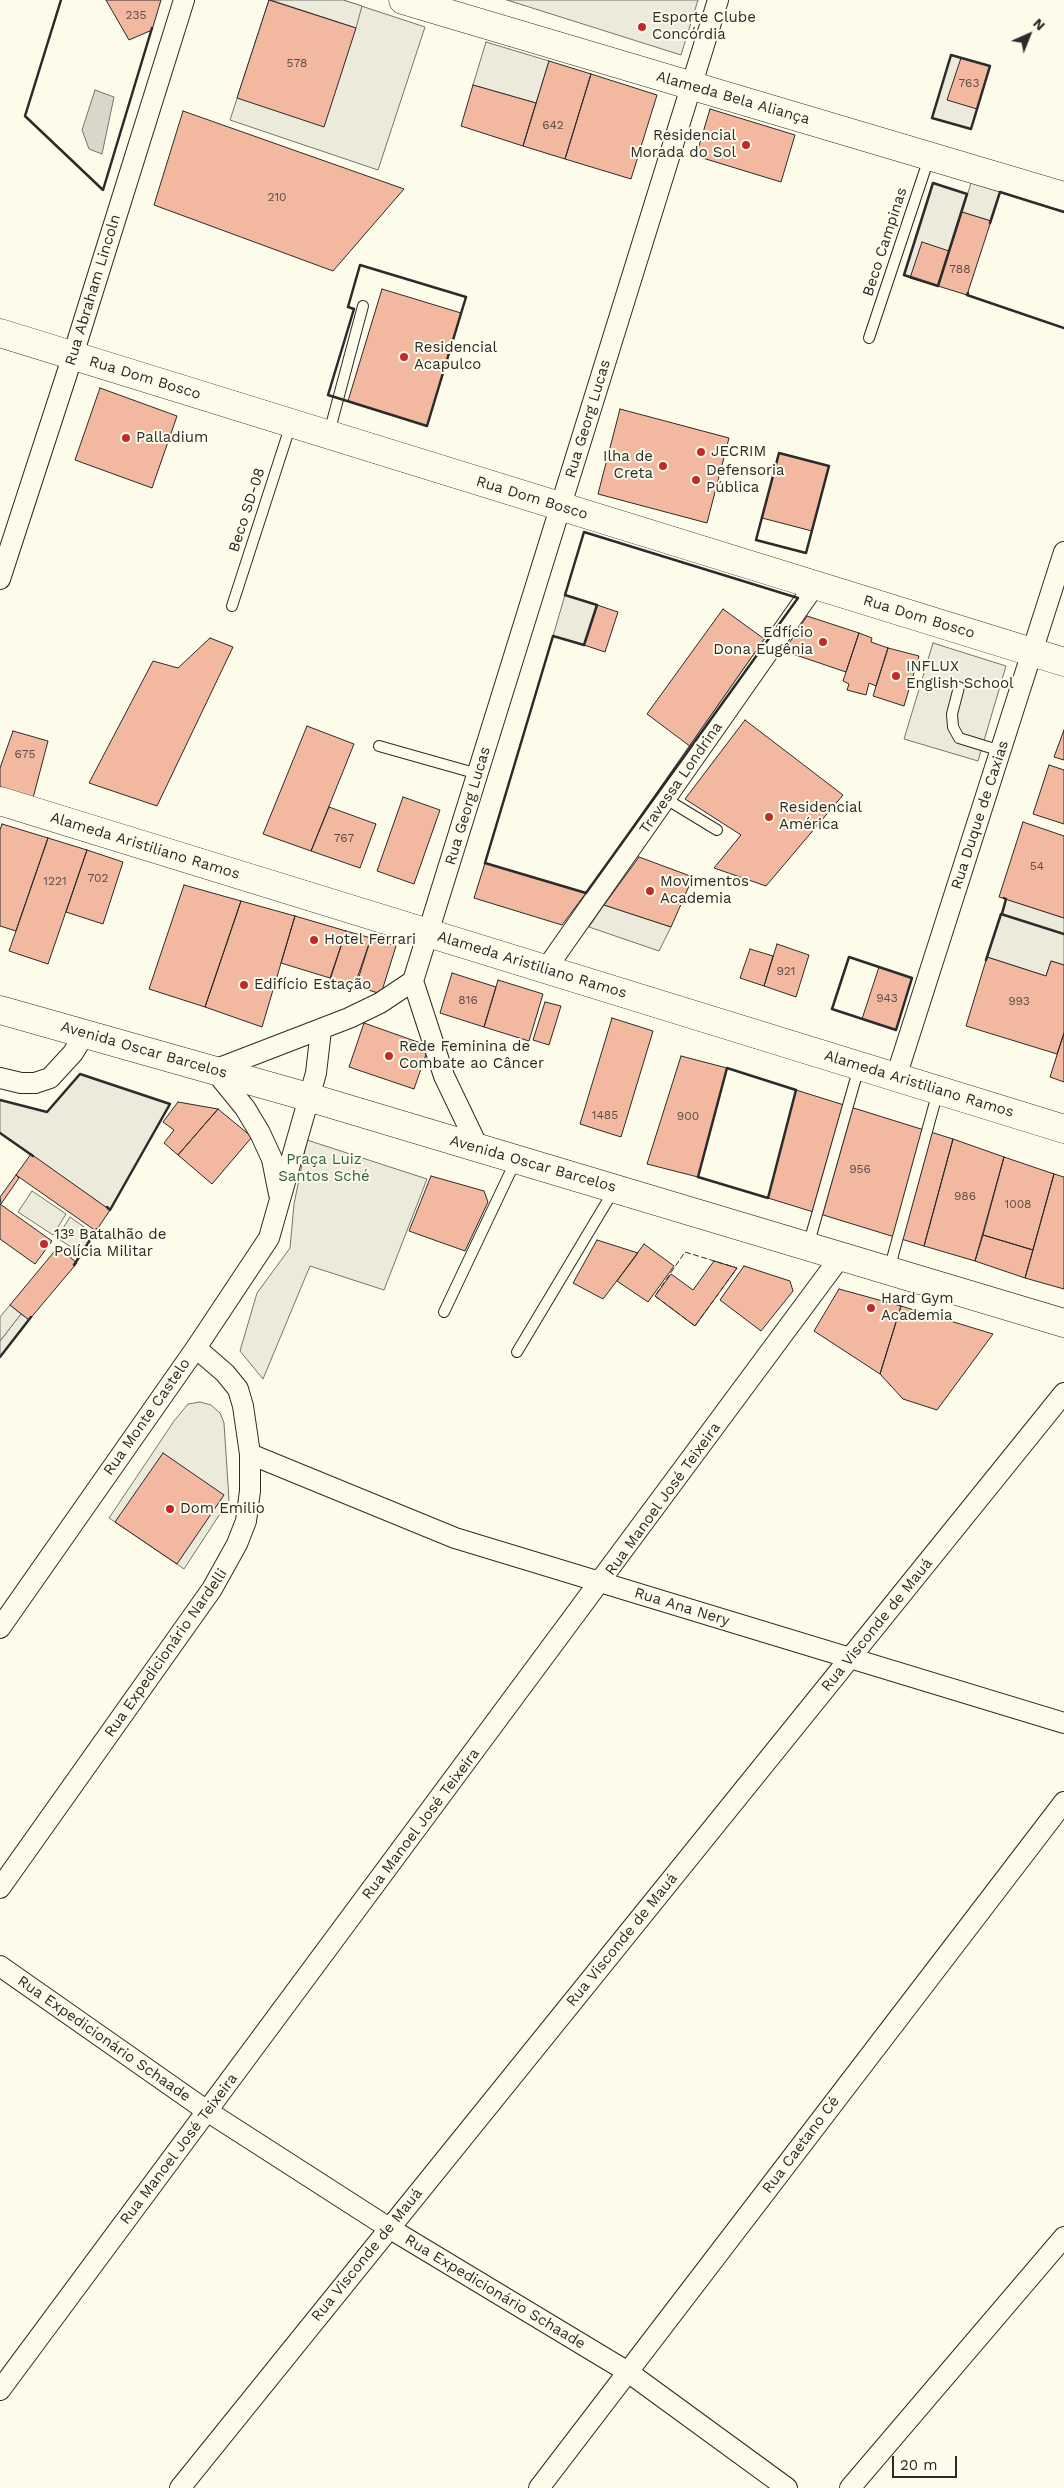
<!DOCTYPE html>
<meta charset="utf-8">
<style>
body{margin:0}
#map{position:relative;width:1064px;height:2488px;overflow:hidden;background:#fdfbea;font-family:"Work Sans",sans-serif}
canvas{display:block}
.north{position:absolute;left:1004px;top:10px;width:50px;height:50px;-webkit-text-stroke:4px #fdfbea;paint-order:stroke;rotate:44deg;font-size:14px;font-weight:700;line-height:20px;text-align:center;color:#2b2b2b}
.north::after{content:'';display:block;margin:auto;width:18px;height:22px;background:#2b2b2b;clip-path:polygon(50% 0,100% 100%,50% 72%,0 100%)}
.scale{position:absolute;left:892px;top:2456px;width:65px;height:22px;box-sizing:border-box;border:2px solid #2b2b2b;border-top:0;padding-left:6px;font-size:15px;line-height:18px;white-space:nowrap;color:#2b2b2b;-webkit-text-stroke:4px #fdfbea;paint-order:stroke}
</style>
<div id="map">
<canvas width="1064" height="2488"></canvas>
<div class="north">N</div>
<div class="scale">20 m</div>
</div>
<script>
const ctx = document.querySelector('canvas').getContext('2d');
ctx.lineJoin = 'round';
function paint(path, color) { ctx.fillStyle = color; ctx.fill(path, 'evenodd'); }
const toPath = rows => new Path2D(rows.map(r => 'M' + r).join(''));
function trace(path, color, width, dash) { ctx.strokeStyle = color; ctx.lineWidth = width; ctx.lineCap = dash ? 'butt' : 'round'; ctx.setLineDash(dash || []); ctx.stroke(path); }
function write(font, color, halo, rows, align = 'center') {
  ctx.font = font + ' "Work Sans",sans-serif'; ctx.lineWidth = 4; ctx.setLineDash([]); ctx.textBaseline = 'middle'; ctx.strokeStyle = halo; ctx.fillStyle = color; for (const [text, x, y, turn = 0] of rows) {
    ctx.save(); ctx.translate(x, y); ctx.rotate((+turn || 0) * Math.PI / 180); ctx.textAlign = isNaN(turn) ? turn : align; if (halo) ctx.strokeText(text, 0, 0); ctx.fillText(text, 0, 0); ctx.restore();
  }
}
const green = toPath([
 [269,0,343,0,425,27,378,170,230,120,269,0],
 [507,0,698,0,681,55,507,0],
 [951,55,990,66,971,129,932,118,951,55],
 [933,183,967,194,938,286,904,275,933,183],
 [80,1074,170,1104,110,1210,0,1133,0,1100,47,1112,80,1074],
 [307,1140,427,1179,384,1290,310,1266,263,1379,240,1351,257,1293,290,1248,294,1204,307,1140],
 [32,1191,66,1214,53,1235,18,1212,32,1191],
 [70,1217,94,1234,82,1254,57,1238,70,1217],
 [21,1314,29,1320,0,1357,0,1341,21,1314],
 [200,1402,211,1405,220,1413,224,1423,229,1500,184,1569,109,1518,174,1421,188,1404,200,1402]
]);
const parking = toPath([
 [271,0,343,0,362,6,356,28,271,0],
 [486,42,549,61,536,103,473,85,486,42],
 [971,183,1000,192,991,221,962,212,971,183],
 [565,595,597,605,584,645,553,636,565,595],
 [933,643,1006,666,978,761,904,739,933,643],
 [1006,899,1064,918,1064,965,1051,961,1046,976,987,957,1006,899],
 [604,905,671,927,659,951,589,927,604,905],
 [10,1305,21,1314,0,1341,0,1317,10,1305]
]);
const water = toPath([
 [95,90,114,97,102,154,89,149,82,130,95,90]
]);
const building = toPath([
 [106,0,161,0,152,30,129,40,106,0],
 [269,0,356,28,324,127,237,98,269,0],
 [961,58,990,66,977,109,947,100,961,58],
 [549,61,591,74,565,159,523,146,549,61],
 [591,74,657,95,631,179,565,159,591,74],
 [473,85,536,103,523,146,461,126,473,85],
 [710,109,795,135,781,182,696,156,710,109],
 [183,111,404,189,333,271,154,205,183,111],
 [962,212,991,221,967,295,938,286,962,212],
 [922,242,949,251,938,286,910,278,922,242],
 [382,289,461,313,427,426,348,401,382,289],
 [100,388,177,416,152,488,75,460,100,388],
 [620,409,729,438,707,523,598,494,620,409],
 [779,453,829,466,812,531,762,518,779,453],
 [597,605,618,612,605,652,584,645,597,605],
 [723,609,767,641,691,747,647,714,723,609],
 [807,616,859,633,846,672,784,651,807,616],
 [859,633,872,638,871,642,888,648,876,686,869,683,866,695,847,690,849,684,843,681,859,633],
 [210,638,233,647,157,806,89,783,153,661,178,668,210,638],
 [888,648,919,656,904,706,873,696,888,648],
 [745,720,843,795,766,886,714,868,741,835,685,799,745,720],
 [307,726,354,744,311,851,263,834,307,726],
 [1064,730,1064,760,1054,757,1064,730],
 [13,731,48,741,33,798,0,787,0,768,13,731],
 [1049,765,1064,770,1064,824,1033,814,1049,765],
 [403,797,440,810,414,884,377,871,403,797],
 [329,807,376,824,360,868,311,851,329,807],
 [1023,822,1064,836,1064,918,999,897,1023,822],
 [2,824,48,838,16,931,0,926,0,830,2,824],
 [48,838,87,850,48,964,9,951,48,838],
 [87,850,123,862,103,924,66,912,87,850],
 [639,857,693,877,671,927,604,905,639,857],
 [485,863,586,893,562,925,474,898,485,863],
 [184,885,241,901,205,1007,149,989,184,885],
 [241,901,295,916,262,1027,205,1007,241,901],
 [295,916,346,931,330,978,281,963,295,916],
 [346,931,371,938,353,990,329,983,346,931],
 [371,938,396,946,381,994,356,986,371,938],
 [777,944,809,955,796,997,764,986,777,944],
 [750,949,773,956,764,986,740,978,750,949],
 [987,957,1046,976,1051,961,1064,965,1064,1033,1057,1054,966,1026,987,957],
 [879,967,912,978,896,1030,862,1019,879,967],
 [452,973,496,987,484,1027,440,1013,452,973],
 [498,980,543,994,529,1041,484,1027,498,980],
 [545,1002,561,1006,549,1045,533,1040,545,1002],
 [612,1018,653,1031,621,1137,580,1124,612,1018],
 [364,1023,429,1046,414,1089,349,1067,364,1023],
 [1064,1033,1064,1082,1050,1077,1064,1033],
 [681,1056,727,1068,698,1177,647,1164,681,1056],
 [796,1090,953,1139,924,1246,768,1198,796,1090],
 [178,1102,218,1109,178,1155,164,1143,174,1130,163,1122,178,1102],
 [218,1109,252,1137,212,1184,178,1155,218,1109],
 [953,1139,1004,1157,975,1261,924,1246,953,1139],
 [31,1154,110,1210,96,1231,16,1175,31,1154],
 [1004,1157,1054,1174,1033,1250,983,1235,1004,1157],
 [1054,1174,1064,1177,1064,1289,1025,1278,1054,1174],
 [16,1175,19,1178,1,1204,0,1197,16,1175],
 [431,1176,484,1191,488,1202,465,1251,409,1231,431,1176],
 [0,1204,52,1241,35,1264,0,1239,0,1204],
 [983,1235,1033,1250,1025,1278,975,1261,983,1235],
 [597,1240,638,1253,603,1299,573,1283,597,1240],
 [644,1244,674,1266,648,1302,617,1281,644,1244],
 [58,1247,77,1263,29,1320,10,1305,58,1247],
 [714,1261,737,1268,695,1326,655,1296,671,1274,693,1290,714,1261],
 [744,1266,790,1281,793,1291,761,1331,720,1300,744,1266],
 [839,1289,901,1306,880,1374,814,1331,839,1289],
 [901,1306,993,1334,937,1410,903,1399,880,1374,901,1306],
 [163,1453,224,1495,177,1564,115,1522,163,1453]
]);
const lane = toPath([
 [869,338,929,158],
 [329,433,363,306],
 [232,606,291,424],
 [959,687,952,714,953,727,959,738,1001,751],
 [379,746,478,774],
 [666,799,717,830],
 [808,1246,859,1067],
 [889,1270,938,1091],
 [444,1312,516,1160],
 [517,1352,614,1190]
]);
const street = toPath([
 [0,579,73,355,184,0],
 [546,969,815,585],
 [413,981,718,0],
 [413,981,444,1076,479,1149],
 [896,1077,1064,552],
 [0,1078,21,1083,35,1083,50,1078,73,1053,85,1033],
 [279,1194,272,1159,260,1133,245,1108,214,1070,349,1018,380,1003,413,981],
 [250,1454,455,1538,1064,1723],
 [0,1628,196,1348,269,1238,316,1073,321,1030],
 [0,1888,212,1589,237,1544,246,1521,250,1491,250,1454,243,1406,238,1389,225,1373,196,1348],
 [0,1966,207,2111,389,2228,628,2372,787,2488],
 [0,2390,841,1256],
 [180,2488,1064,1393],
 [539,2488,1064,1802],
 [850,2488,1064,2237]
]);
const secondary = toPath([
 [403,0,1064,196],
 [0,333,1064,662],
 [0,801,1064,1129],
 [0,1010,308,1097,1064,1323]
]);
const fence = toPath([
 [685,1252,737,1268,695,1326,655,1296,685,1252]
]);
const wall = toPath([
 [61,0,25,116,103,190,152,28],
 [951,55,990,66,971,129,932,118,951,55],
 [933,183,967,194,938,286,904,275,933,183],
 [990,223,1000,192,1064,212],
 [360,265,466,297,427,426,328,395,354,309,348,307,360,265],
 [968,293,967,295,1064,328],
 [779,453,829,466,806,553,756,540,779,453],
 [584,532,798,598,586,893,485,863,553,636,584,645,597,605,565,595,584,532],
 [1002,914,1006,899,1004,898],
 [849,957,912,978,896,1030,832,1009,849,957],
 [986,960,1001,914,1064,934],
 [727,1068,796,1090,768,1198,698,1177,727,1068],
 [0,1100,47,1112,80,1074,170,1104,110,1210,107,1207],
 [0,1133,33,1156],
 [74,1265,97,1229],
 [0,1357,31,1317]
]);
const markers = [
 [642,27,5,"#c62828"],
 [746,145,5,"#c62828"],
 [404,357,5,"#c62828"],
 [126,438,5,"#c62828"],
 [701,452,5,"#c62828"],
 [663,466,5,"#c62828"],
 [696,480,5,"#c62828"],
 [823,642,5,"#c62828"],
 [896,676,5,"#c62828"],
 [769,817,5,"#c62828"],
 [650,891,5,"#c62828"],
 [314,940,5,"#c62828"],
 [244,985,5,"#c62828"],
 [389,1056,5,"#c62828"],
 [44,1244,5,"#c62828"],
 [871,1308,5,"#c62828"],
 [170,1509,5,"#c62828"]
];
const numberNames = [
 ["235",136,15],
 ["578",297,63],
 ["763",969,83],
 ["642",553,125],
 ["210",277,197],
 ["788",960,269],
 ["675",25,754],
 ["767",344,838],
 ["54",1037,866],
 ["702",98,878],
 ["1221",55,881],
 ["921",786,971],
 ["943",887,998],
 ["816",468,1000],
 ["993",1019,1001],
 ["1485",605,1115],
 ["900",688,1116],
 ["956",860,1169],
 ["986",965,1196],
 ["1008",1018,1204]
];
const poiNames = [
 ["Esporte Clube",652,18],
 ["Concórdia",652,35],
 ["Residencial",736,136,"right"],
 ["Morada do Sol",736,153,"right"],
 ["Residencial",414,348],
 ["Acapulco",414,365],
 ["Palladium",136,438],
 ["JECRIM",711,452],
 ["Ilha de",653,457,"right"],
 ["Creta",653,474,"right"],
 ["Defensoria",706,471],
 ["Pública",706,488],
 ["Edfício",813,633,"right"],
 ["Dona Eugênia",813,650,"right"],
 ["INFLUX",906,667],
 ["English School",906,684],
 ["Residencial",779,808],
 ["América",779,825],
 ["Movimentos",660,882],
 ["Academia",660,899],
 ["Hotel Ferrari",324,940],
 ["Edifício Estação",254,985],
 ["Rede Feminina de",399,1047],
 ["Combate ao Câncer",399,1064],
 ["13º Batalhão de",54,1235],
 ["Polícia Militar",54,1252],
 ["Hard Gym",881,1299],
 ["Academia",881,1316],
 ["Dom Emilio",180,1509]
];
const streetNames = [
 ["Alameda Bela Aliança",733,98,16],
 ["Beco Campinas",885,242,-72],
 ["Rua Abraham Lincoln",93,290,-73],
 ["Rua Dom Bosco",145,378,17],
 ["Rua Georg Lucas",588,419,-73],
 ["Rua Dom Bosco",532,498,17],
 ["Beco SD-08",247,510,-72],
 ["Rua Dom Bosco",919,617,17],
 ["Travessa Londrina",681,778,-55],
 ["Rua Georg Lucas",468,806,-73],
 ["Rua Duque de Caxias",980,815,-72],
 ["Alameda Aristiliano Ramos",145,846,17],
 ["Alameda Aristiliano Ramos",532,965,17],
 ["Avenida Oscar Barcelos",144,1050,16],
 ["Alameda Aristiliano Ramos",919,1084,17],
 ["Avenida Oscar Barcelos",533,1164,16],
 ["Rua Monte Castelo",147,1417,-55],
 ["Rua Manoel José Teixeira",663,1499,-54],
 ["Rua Ana Nery",682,1607,17],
 ["Rua Visconde de Mauá",877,1625,-51],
 ["Rua Expedicionário Nardelli",166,1653,-55],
 ["Rua Manoel José Teixeira",421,1824,-53],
 ["Rua Visconde de Mauá",622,1940,-51],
 ["Rua Expedicionário Schaade",104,2039,35],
 ["Rua Caetano Cé",801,2145,-53],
 ["Rua Manoel José Teixeira",179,2149,-53],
 ["Rua Visconde de Mauá",367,2255,-51],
 ["Rua Expedicionário Schaade",495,2292,31]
];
const parkNames = [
 ["Praça Luiz",324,1160],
 ["Santos Sché",324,1177]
];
paint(green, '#ecebdb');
trace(green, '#74746e', 1);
paint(parking, '#eceadb');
trace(parking, '#74746e', 1);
paint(water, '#d8d7c9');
trace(water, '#74746e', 1);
paint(building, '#f2b8a0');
trace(building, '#2b2b2b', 1);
trace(lane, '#2b2b2b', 12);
trace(street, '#2b2b2b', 22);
trace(secondary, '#2b2b2b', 29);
trace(lane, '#fdfbea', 10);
trace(street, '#fdfbea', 20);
trace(secondary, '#fdfbea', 28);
trace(fence, '#2b2b2b', 1, [6, 2.5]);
trace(wall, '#2b2b2b', 2.5);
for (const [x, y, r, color] of markers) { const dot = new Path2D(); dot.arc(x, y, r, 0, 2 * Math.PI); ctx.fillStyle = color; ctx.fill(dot); trace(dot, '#fdfbea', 2); }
write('12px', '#5d4e48', null, numberNames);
write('15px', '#2b2b2b', '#fdfbea', poiNames, 'left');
write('15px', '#2b2b2b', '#fdfbea', streetNames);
write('15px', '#34623c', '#fdfbea', parkNames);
</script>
